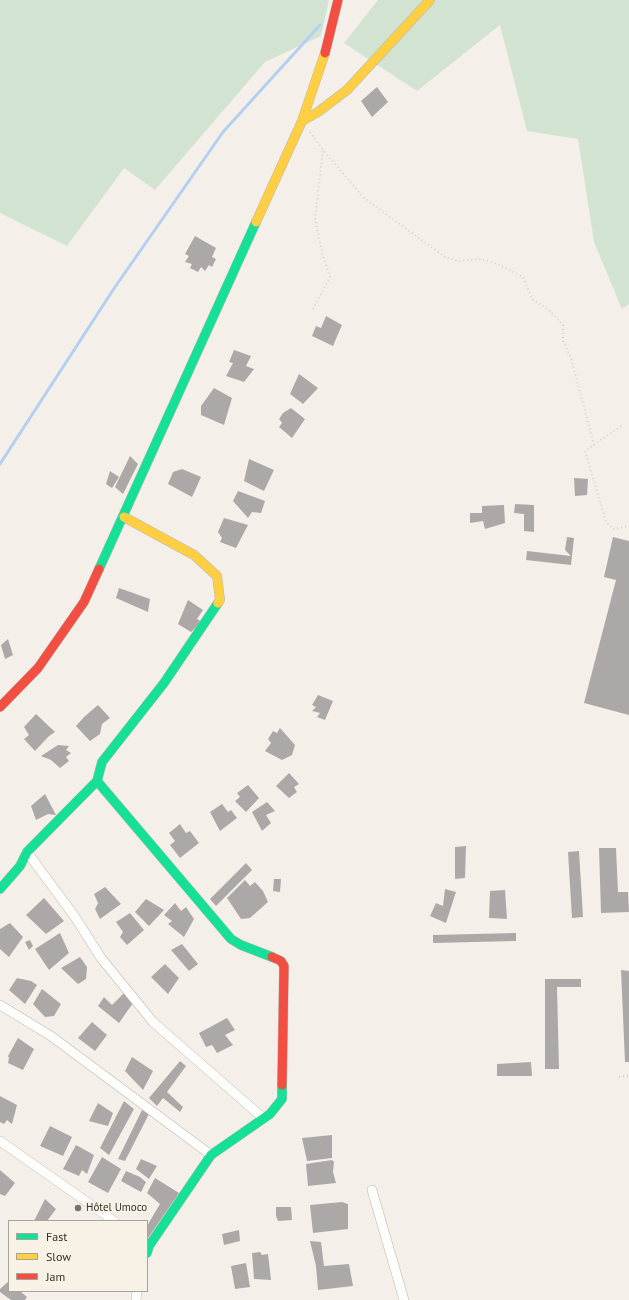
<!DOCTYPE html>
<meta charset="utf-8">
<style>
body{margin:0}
#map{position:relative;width:629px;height:1300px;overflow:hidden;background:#f4f0e9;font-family:"PT Sans",sans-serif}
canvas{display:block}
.legend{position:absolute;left:8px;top:1220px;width:140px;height:72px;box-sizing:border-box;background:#f8f1e5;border:1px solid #a9a49b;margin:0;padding:5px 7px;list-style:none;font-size:12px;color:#33312c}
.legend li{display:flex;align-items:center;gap:8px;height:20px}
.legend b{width:20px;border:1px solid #a9a49b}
</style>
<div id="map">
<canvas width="629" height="1300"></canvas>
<ul class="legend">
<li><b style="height:5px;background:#16e098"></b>Fast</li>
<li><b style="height:5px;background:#ffcf43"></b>Slow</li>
<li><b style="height:5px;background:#f24e42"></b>Jam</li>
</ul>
</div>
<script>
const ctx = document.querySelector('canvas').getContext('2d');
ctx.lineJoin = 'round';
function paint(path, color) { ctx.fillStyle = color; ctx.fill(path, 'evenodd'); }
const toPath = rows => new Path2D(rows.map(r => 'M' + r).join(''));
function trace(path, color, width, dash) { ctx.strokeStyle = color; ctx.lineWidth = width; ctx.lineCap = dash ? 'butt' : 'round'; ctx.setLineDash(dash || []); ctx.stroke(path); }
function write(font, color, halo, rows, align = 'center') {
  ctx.font = font + ' "PT Sans",sans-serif'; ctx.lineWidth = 4; ctx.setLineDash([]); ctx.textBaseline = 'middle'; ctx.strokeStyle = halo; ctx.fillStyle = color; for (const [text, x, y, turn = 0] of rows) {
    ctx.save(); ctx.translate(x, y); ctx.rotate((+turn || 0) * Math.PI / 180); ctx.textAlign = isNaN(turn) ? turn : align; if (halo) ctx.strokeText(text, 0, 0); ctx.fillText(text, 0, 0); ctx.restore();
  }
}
const green = toPath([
 [0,0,329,0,321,36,265,62,155,190,124,168,67,246,0,213],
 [378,0,629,0,629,304,622,309,594,242,578,139,527,131,500,25,417,91,344,43]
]);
const stream = toPath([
 [0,464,115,287,223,132,320,25]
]);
const building = toPath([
 [377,87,388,102,372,117,361,101],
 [195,236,216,248,212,257,216,259,212,267,209,265,205,271,201,267,198,272,190,268,192,264,185,262,189,256,185,254],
 [326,316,342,325,333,346,312,336,316,326,321,328],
 [234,350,251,356,246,366,254,369,244,382,226,376,233,363,229,362],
 [299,374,318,388,303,404,290,394],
 [214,388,232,398,224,425,201,415,201,406],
 [291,408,305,419,292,438,279,427,282,423,279,419,283,413],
 [130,456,138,464,123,494,115,487],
 [249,459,274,470,264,491,244,481],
 [182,469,201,477,192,497,168,484,173,472],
 [110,471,119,477,112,488,106,484],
 [574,478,588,479,587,495,575,496],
 [238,491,265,501,261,513,252,512,248,518,233,501],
 [515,504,534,505,534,532,524,531,524,514,514,513],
 [504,505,505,523,485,529,483,521,470,523,470,513,482,513,482,506],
 [224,518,248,525,236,548,220,542,222,538,218,532],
 [567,537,574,538,571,565,526,560,527,551,571,556,565,550],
 [613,537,629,541,629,715,584,703,616,580,604,577],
 [119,588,150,599,148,612,116,598],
 [188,600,203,610,197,619,202,622,191,632,178,624],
 [8,639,13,655,5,659,1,645],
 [318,695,333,701,325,720,317,717,320,713,312,711,316,707,312,705],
 [98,705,110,718,102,724,100,734,90,741,76,726,84,717],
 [36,714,55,732,49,736,35,751,24,739,29,735,24,727],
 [280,728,295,745,292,755,282,760,265,751,271,743,268,739,273,731,277,733],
 [58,745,69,746,66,750,71,753,66,757,69,761,60,768,51,760,41,756],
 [289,773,299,784,294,787,297,792,289,798,276,786],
 [248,785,259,798,246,812,235,801,240,797,237,793],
 [45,794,56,815,48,814,36,820,31,806],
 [267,802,275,811,266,815,271,823,262,831,252,812],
 [222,804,228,812,231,810,237,818,220,831,210,812],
 [180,824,186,833,190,831,199,843,180,858,170,845,175,841,169,833],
 [466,846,465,878,455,879,455,847],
 [599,848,616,848,618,892,628,892,629,912,601,913],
 [579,851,583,917,572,918,568,852],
 [246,863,252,870,216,906,210,899],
 [274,879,281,879,280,892,273,891],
 [245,880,250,886,255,882,263,891,268,902,250,918,241,919,227,898],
 [105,887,121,904,100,919,95,909,98,903,94,894],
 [445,889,456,892,446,923,430,916,436,903,443,906],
 [505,890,507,919,489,918,490,891],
 [44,898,64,921,46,934,26,915],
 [146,899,164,910,149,926,135,912],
 [175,903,181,911,186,907,194,919,184,937,168,924,172,921,164,915],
 [130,913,144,930,127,945,120,937,123,932,116,922],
 [10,923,23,937,9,957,0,949,0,929],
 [60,933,69,953,49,970,35,949],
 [516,933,516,941,433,943,433,935],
 [30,940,33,946,29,950,25,942],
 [182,944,198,964,189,971,171,950],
 [80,957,87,967,86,979,78,984,61,968],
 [165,964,179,978,168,994,151,977],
 [621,970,629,971,629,1062,625,1062],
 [17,978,31,981,37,985,25,1004,9,990],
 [545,979,581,979,581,987,557,987,559,1069,545,1069],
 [42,989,61,1004,54,1016,45,1017,33,1004],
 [124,993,133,1003,119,1023,98,1006,104,997,112,1005],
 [227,1018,235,1030,225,1035,233,1045,217,1053,212,1045,206,1047,199,1033],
 [92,1022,107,1035,95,1051,78,1038],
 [18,1038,34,1049,23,1070,8,1063,9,1058,8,1056],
 [132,1057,153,1071,143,1090,125,1071],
 [180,1061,186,1066,167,1092,183,1107,180,1112,163,1098,157,1106,149,1098],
 [531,1062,532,1076,497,1076,497,1064],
 [0,1096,17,1105,12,1124,7,1120,4,1124,0,1122],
 [124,1101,134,1109,109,1155,100,1148],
 [98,1103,113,1113,108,1126,89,1121],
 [142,1110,149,1114,125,1161,118,1159],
 [50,1126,72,1137,63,1156,40,1146],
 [332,1135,332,1158,307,1161,302,1138],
 [76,1145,94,1155,87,1174,82,1170,79,1176,63,1169],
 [102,1157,121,1169,108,1193,88,1182],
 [141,1159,157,1166,149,1179,136,1169],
 [332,1160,334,1162,333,1172,336,1183,308,1186,306,1164],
 [0,1170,15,1183,5,1196,0,1194],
 [126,1171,140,1177,146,1182,141,1192,121,1181],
 [155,1178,179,1193,148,1238,147,1226,160,1204,147,1193],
 [45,1199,56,1209,47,1221,34,1221],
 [342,1202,348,1204,348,1229,313,1233,310,1205],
 [276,1207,291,1207,292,1220,278,1221,276,1216],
 [239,1230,240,1241,224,1245,222,1234],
 [310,1241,321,1242,324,1266,349,1264,353,1286,318,1290,316,1266],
 [260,1252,262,1255,268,1254,271,1280,254,1279,252,1253],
 [246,1263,250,1287,235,1289,231,1266],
 [9,1281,9,1291,20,1291,27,1297,25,1300,11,1300,0,1292,0,1289]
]);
const path = toPath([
 [310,132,323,150],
 [313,309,330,277,323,256,315,219,323,150,364,198,445,257,458,261,481,259,500,265,523,277,532,299,549,310,563,325,563,341,571,358,594,445],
 [621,426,585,451,606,522,613,529,629,526],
 [619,1077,629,1076]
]);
const street = toPath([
 [27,852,75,917,101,958,153,1022,263,1118],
 [0,1005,51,1036,211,1155],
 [0,1141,114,1221],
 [372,1190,404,1300],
 [136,1300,137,1291]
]);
const fast = toPath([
 [99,569,256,222],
 [97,781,231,939,241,945,272,957],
 [0,889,20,866,27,852,97,781,102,762,164,683,218,603],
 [147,1253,149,1246,211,1155,270,1114,282,1099,282,1085]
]);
const slow = toPath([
 [302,121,318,112,347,90,430,0],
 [256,222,302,121,325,53],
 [124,517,194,555,217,576,220,600,218,603]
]);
const jam = toPath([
 [325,53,338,0],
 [0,707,38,668,84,602,99,569],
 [272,957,281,961,284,966,282,1085]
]);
const markers = [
 [78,1208,4,"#77746e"]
];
const poiNames = [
 ["Hôtel Umoco",86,1208]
];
paint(green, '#d2e4d1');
trace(stream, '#b4cff1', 3);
paint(building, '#aca8a7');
trace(street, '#bbb8b3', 10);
trace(fast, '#bbb8b3', 10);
trace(slow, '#bbb8b3', 10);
trace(jam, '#bbb8b3', 10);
trace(path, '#d2d1ce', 2, [1, 3]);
trace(street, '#fdfdfc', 9);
trace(fast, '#16e098', 9);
trace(slow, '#ffcf43', 9);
trace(jam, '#f24e42', 9);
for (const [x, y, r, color] of markers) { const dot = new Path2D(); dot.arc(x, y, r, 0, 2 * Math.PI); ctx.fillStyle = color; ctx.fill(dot); trace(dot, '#f8f1e5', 1.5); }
write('11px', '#33312c', '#f8f1e5', poiNames, 'left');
</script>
